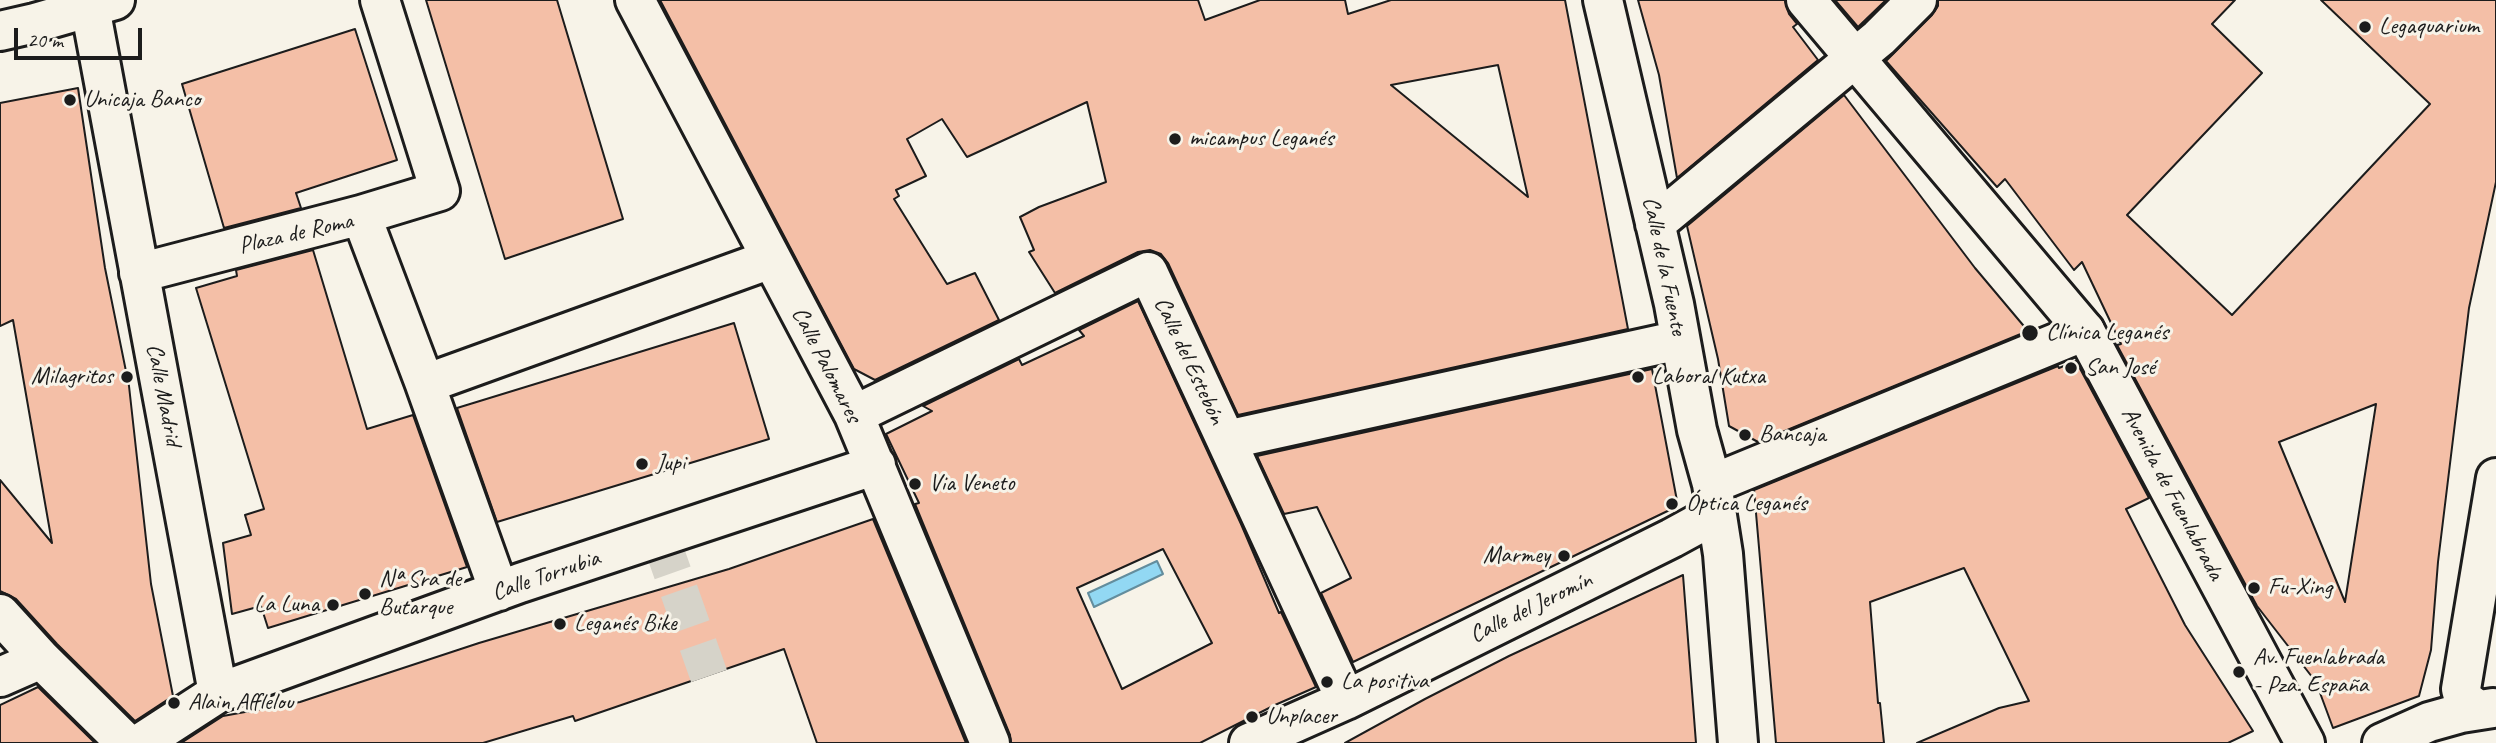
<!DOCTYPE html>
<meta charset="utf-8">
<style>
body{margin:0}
#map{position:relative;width:2496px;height:743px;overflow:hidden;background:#f7f3e8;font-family:Caveat,sans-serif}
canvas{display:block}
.scale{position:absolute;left:14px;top:28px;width:128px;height:32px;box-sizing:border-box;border:4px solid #1c1c1c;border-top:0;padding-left:9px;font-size:21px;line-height:24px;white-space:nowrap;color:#1c1c1c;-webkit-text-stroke:5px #f7f3e8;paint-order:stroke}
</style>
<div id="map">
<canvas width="2496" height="743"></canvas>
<div class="scale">20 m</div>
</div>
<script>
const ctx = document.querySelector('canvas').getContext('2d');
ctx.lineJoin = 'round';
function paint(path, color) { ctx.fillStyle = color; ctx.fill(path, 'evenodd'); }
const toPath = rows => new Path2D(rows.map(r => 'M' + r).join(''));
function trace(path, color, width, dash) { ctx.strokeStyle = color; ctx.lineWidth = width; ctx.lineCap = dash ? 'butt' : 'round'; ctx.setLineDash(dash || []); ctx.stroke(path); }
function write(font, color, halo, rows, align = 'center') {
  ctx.font = font + ' Caveat,sans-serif'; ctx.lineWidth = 6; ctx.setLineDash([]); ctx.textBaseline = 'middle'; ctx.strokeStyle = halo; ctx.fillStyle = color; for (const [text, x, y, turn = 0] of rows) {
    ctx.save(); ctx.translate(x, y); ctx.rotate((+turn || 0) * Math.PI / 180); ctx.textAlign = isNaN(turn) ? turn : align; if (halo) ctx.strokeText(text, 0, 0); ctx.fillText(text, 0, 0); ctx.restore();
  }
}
const water = toPath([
 [1157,561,1163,574,1094,607,1088,593,1157,561]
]);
const building = toPath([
 [426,0,557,0,623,219,505,259,426,0],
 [660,0,1198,0,1205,20,1260,0,1345,0,1348,14,1391,0,1565,0,1628,329,1238,415,1168,263,1161,254,1150,250,1138,252,1055,293,1029,252,1034,250,1020,217,1039,207,1106,182,1087,102,967,157,942,119,907,139,926,176,896,190,899,196,894,199,947,284,975,273,999,320,875,380,854,369,660,0],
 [1498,65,1528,197,1391,85,1498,65],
 [1638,0,1785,0,1789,14,1797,24,1793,27,1818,60,1677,178,1659,75,1638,0],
 [1835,0,1886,0,1858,27,1835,0],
 [1938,0,2235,0,2212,24,2262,73,2127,215,2232,315,2430,104,2321,0,2496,0,2496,182,2469,308,2438,562,2431,650,2419,696,2333,728,2316,682,2257,606,2117,345,2121,344,2082,262,2074,270,2005,179,1997,187,1886,61,1932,15,1938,6,1938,0],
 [2376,404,2345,602,2279,442,2376,404],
 [355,29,397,160,296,193,301,208,224,228,182,84,355,29],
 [78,88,105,268,129,386,151,584,173,696,135,721,57,644,16,599,0,591,0,480,52,543,13,320,0,326,0,103,78,88],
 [1844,95,1975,268,2028,331,1758,442,1729,426,1718,359,1687,226,1844,95],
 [313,250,367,429,413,415,467,567,268,628,261,606,232,614,223,543,251,535,245,515,264,509,196,288,237,276,236,270,313,250],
 [1138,301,1241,524,1279,613,1281,612,1316,687,1275,705,1200,743,1011,743,1010,735,915,504,919,503,886,434,932,411,923,406,1019,359,1022,365,1084,336,1079,330,1138,301],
 [1163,549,1212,643,1122,689,1077,588,1163,549],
 [734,323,769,439,497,522,457,408,734,323],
 [2076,361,2149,498,2126,509,2185,625,2253,731,2228,743,1917,743,1999,708,2029,701,1964,568,1870,602,1878,703,1880,703,1884,743,1776,743,1754,490,2058,366,2059,368,2076,361],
 [1652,369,1678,506,1353,662,1321,593,1351,578,1317,507,1284,514,1257,456,1652,369],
 [873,519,966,743,817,743,784,649,575,721,573,716,483,743,181,743,223,716,300,702,479,643,729,569,873,519],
 [1683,575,1696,743,1345,743,1425,699,1509,656,1683,575],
 [38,687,95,743,0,743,0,705,38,687]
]);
const minorTunnel = toPath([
 [660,537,709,676]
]);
const minor = toPath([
 [635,0,854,415,990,743],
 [1603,0,1674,304,1697,430,1712,484,1723,554,1738,743],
 [90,7,218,693],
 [361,215,440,191,380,0],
 [1655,224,1879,38,1917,0],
 [139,273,361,215,425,384,771,259],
 [425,384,499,591],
 [854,415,1148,272,1226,440,1680,340],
 [1226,440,1346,700],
 [1712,484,2085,331],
 [0,614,41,659,126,743],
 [0,677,41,659],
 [2478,710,2464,700,2461,689,2496,478],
 [141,743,218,693,520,583,876,465],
 [1249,743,1346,700,1672,538,1716,514],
 [2382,743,2429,722,2461,713,2493,708]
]);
const major = toPath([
 [0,31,35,23,115,0]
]);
const highway = toPath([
 [1806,0,2085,331,2305,743]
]);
const markers = [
 [2365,27,7,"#1c1c1c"],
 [70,100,7,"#1c1c1c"],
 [1175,139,7,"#1c1c1c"],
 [2030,333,9,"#1c1c1c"],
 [2071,368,7,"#1c1c1c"],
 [127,377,7,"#1c1c1c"],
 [1638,377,7,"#1c1c1c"],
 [1745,435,7,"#1c1c1c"],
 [642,464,7,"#1c1c1c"],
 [915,484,7,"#1c1c1c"],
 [1672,504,7,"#1c1c1c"],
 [1564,556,7,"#1c1c1c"],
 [2254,588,7,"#1c1c1c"],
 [365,594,7,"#1c1c1c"],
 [333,605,7,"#1c1c1c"],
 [560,624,7,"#1c1c1c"],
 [2239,672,7,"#1c1c1c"],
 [1327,682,7,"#1c1c1c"],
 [174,703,7,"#1c1c1c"],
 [1252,717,7,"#1c1c1c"]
];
const poiNames = [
 ["Legaquarium",2379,27],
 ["Unicaja Banco",84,100],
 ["micampus Leganés",1189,139],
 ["Clínica Leganés",2046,333],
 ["San José",2085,368],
 ["Milagritos",113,377,"right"],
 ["Laboral Kutxa",1652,377],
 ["Bancaja",1759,435],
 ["Jupi",656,464],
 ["Via Veneto",929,484],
 ["Óptica Leganés",1686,504],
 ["Marmey",1550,556,"right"],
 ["Nª Sra de",379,580],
 ["Butarque",379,608],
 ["Fu-Xing",2268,588],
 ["La Luna",319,605,"right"],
 ["Leganés Bike",574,624],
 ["Av. Fuenlabrada",2253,658],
 ["- Pza. España",2253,686],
 ["La positiva",1341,682],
 ["Alain Afflelou",188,703],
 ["Unplacer",1266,717]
];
const streetNames = [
 ["Plaza de Roma",296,234,-13],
 ["Calle de la Fuente",1664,266,78],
 ["Calle del Estebón",1189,361,65],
 ["Calle Palomares",826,365,63],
 ["Calle Madrid",163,395,79],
 ["Avenida de Fuenlabrada",2172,494,62],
 ["Calle Torrubia",546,576,-19],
 ["Calle del Jeromín",1531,608,-26]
];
paint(water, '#92d8f3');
trace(water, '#638d9d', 2);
paint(building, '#f4bfa7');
trace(building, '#1c1c1c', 2);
trace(minorTunnel, '#d6d3c9', 38, [38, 19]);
trace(minor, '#1c1c1c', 44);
trace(major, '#1c1c1c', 44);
trace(highway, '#1c1c1c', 44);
trace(minor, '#f7f3e8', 38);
trace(major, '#f7f3e8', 38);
trace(highway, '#f7f3e8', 38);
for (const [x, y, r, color] of markers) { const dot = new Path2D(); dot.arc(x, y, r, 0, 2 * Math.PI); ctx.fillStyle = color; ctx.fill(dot); trace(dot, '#f7f3e8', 2.5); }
write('24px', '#1c1c1c', '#f7f3e8', poiNames, 'left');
write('24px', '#1c1c1c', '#f7f3e8', streetNames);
</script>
